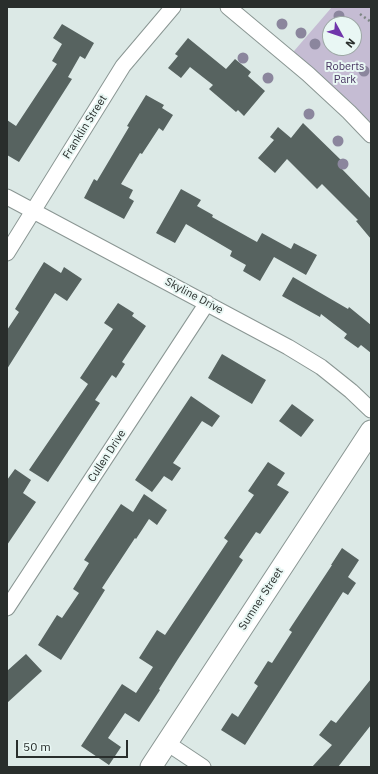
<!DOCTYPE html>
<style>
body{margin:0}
#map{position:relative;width:378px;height:774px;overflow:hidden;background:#dce9e6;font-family:"IBM Plex Sans",sans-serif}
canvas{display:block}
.frame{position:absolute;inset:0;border:8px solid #292e2c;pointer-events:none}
.north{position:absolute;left:322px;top:16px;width:40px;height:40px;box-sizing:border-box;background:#e9f7f4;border:1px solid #9ca7a4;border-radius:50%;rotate:130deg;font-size:11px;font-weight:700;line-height:16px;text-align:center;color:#292e2c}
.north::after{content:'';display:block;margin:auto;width:14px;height:18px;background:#7035ab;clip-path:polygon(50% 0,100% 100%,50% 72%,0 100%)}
.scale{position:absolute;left:16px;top:740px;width:112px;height:18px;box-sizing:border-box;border:2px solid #292e2c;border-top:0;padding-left:5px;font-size:12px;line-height:14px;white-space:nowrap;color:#292e2c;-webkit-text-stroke:3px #e9f7f4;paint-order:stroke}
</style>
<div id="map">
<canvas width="378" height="774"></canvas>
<div class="frame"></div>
<div class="north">N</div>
<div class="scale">50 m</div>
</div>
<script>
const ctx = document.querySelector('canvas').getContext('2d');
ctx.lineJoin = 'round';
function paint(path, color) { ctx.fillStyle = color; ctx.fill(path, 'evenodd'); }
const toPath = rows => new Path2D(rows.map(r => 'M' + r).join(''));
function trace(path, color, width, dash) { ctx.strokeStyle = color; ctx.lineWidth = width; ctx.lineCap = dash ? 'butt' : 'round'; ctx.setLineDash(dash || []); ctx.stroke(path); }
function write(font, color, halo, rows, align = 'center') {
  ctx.font = font + ' "IBM Plex Sans",sans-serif'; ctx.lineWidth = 4; ctx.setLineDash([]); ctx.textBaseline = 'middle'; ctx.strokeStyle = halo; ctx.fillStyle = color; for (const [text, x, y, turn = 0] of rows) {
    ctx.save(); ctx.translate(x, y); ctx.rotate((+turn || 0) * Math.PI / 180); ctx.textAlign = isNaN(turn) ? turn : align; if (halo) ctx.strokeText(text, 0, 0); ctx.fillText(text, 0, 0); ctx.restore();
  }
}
const green = toPath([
 [332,7,371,7,371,135,288,58],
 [330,24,354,24,354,48,330,48]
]);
const building = toPath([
 [62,24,94,43,85,59,80,56,68,77,72,79,19,162,7,155,7,120,16,126,57,64,52,61,62,44,53,38],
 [188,38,226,69,235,59,251,72,248,76,265,91,244,116,238,110,236,112,209,89,213,85,190,67,181,78,168,68,178,56,175,54],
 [146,95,164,105,162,108,173,115,163,131,159,128,142,154,140,153,121,184,133,190,129,198,134,201,124,219,84,198,94,179,97,181,129,127,127,126],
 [303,123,343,162,339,166,371,199,371,239,356,221,358,220,322,184,317,189,287,159,275,173,258,158,274,140,270,137,278,127,291,138],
 [181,189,201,200,197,206,213,215,212,217,257,242,262,233,291,249,294,243,317,255,306,275,274,257,260,281,243,271,246,265,230,256,232,251,186,224,175,243,156,233],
 [44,262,61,273,64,267,82,279,67,301,55,293,7,369,7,330,19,312,15,309],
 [293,277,348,309,349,307,371,325,371,353,361,345,358,348,344,338,347,334,321,314,320,317,282,296],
 [118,303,134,313,132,316,146,326,122,362,125,364,116,378,112,375,95,400,100,403,48,482,29,470,88,384,80,378,113,329,104,323],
 [222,354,266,380,252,404,208,378],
 [191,396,220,416,212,427,202,421,173,463,181,468,172,481,164,476,152,492,135,480],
 [292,404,314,420,301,437,279,421],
 [268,462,285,473,277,485,289,492,260,534,256,532,239,557,243,560,178,659,159,689,160,690,139,722,125,713,108,738,121,747,109,765,81,746,122,684,136,693,153,667,139,658,157,630,165,635,228,541,224,538,254,495,248,491],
 [15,469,31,480,23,493,36,502,7,545,7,480],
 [144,494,167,510,157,525,149,519,136,539,135,538,102,588,105,590,61,660,38,645,57,615,62,618,79,593,73,589,89,563,84,560,121,504,133,512],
 [342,548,359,560,348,577,356,583,348,595,343,592,245,745,221,730,232,713,238,717,258,686,254,683,268,661,272,663,292,632,289,630,332,565,331,565],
 [26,654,42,671,7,703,7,671],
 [371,679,371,725,338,767,312,767,332,745,319,735,331,720,336,723]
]);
const path = toPath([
 [360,14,371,22]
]);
const street = toPath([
 [228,7,308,74,349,112,371,135],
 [7,197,288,347,321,367,351,391,371,410],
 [7,253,123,66,173,7],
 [7,608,207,303],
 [167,743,203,767]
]);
const secondary = toPath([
 [151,767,371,431]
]);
const trees = [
 [339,16],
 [282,24],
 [301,33],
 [315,44],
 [243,58],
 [364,71],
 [268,78],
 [309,114],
 [338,141],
 [343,164]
];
const parkNames = [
 ["Roberts",345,67],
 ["Park",345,80]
];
const streetNames = [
 ["Franklin Street",85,127,-58],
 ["Skyline Drive",194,296,28],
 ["Cullen Drive",107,456,-57],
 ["Sumner Street",261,599,-57]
];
paint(green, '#c5bcd3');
paint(building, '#576360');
trace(street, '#8a9693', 17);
trace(secondary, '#8a9693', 23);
trace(path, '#7d8683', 2.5, [2, 3]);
trace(street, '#fff', 15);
trace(secondary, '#fff', 21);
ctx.fillStyle = '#8b869d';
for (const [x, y] of trees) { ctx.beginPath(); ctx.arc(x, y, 5.5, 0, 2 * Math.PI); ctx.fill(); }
write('11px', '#483561', '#e9f7f4', parkNames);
write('11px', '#292e2c', '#e9f7f4', streetNames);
</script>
